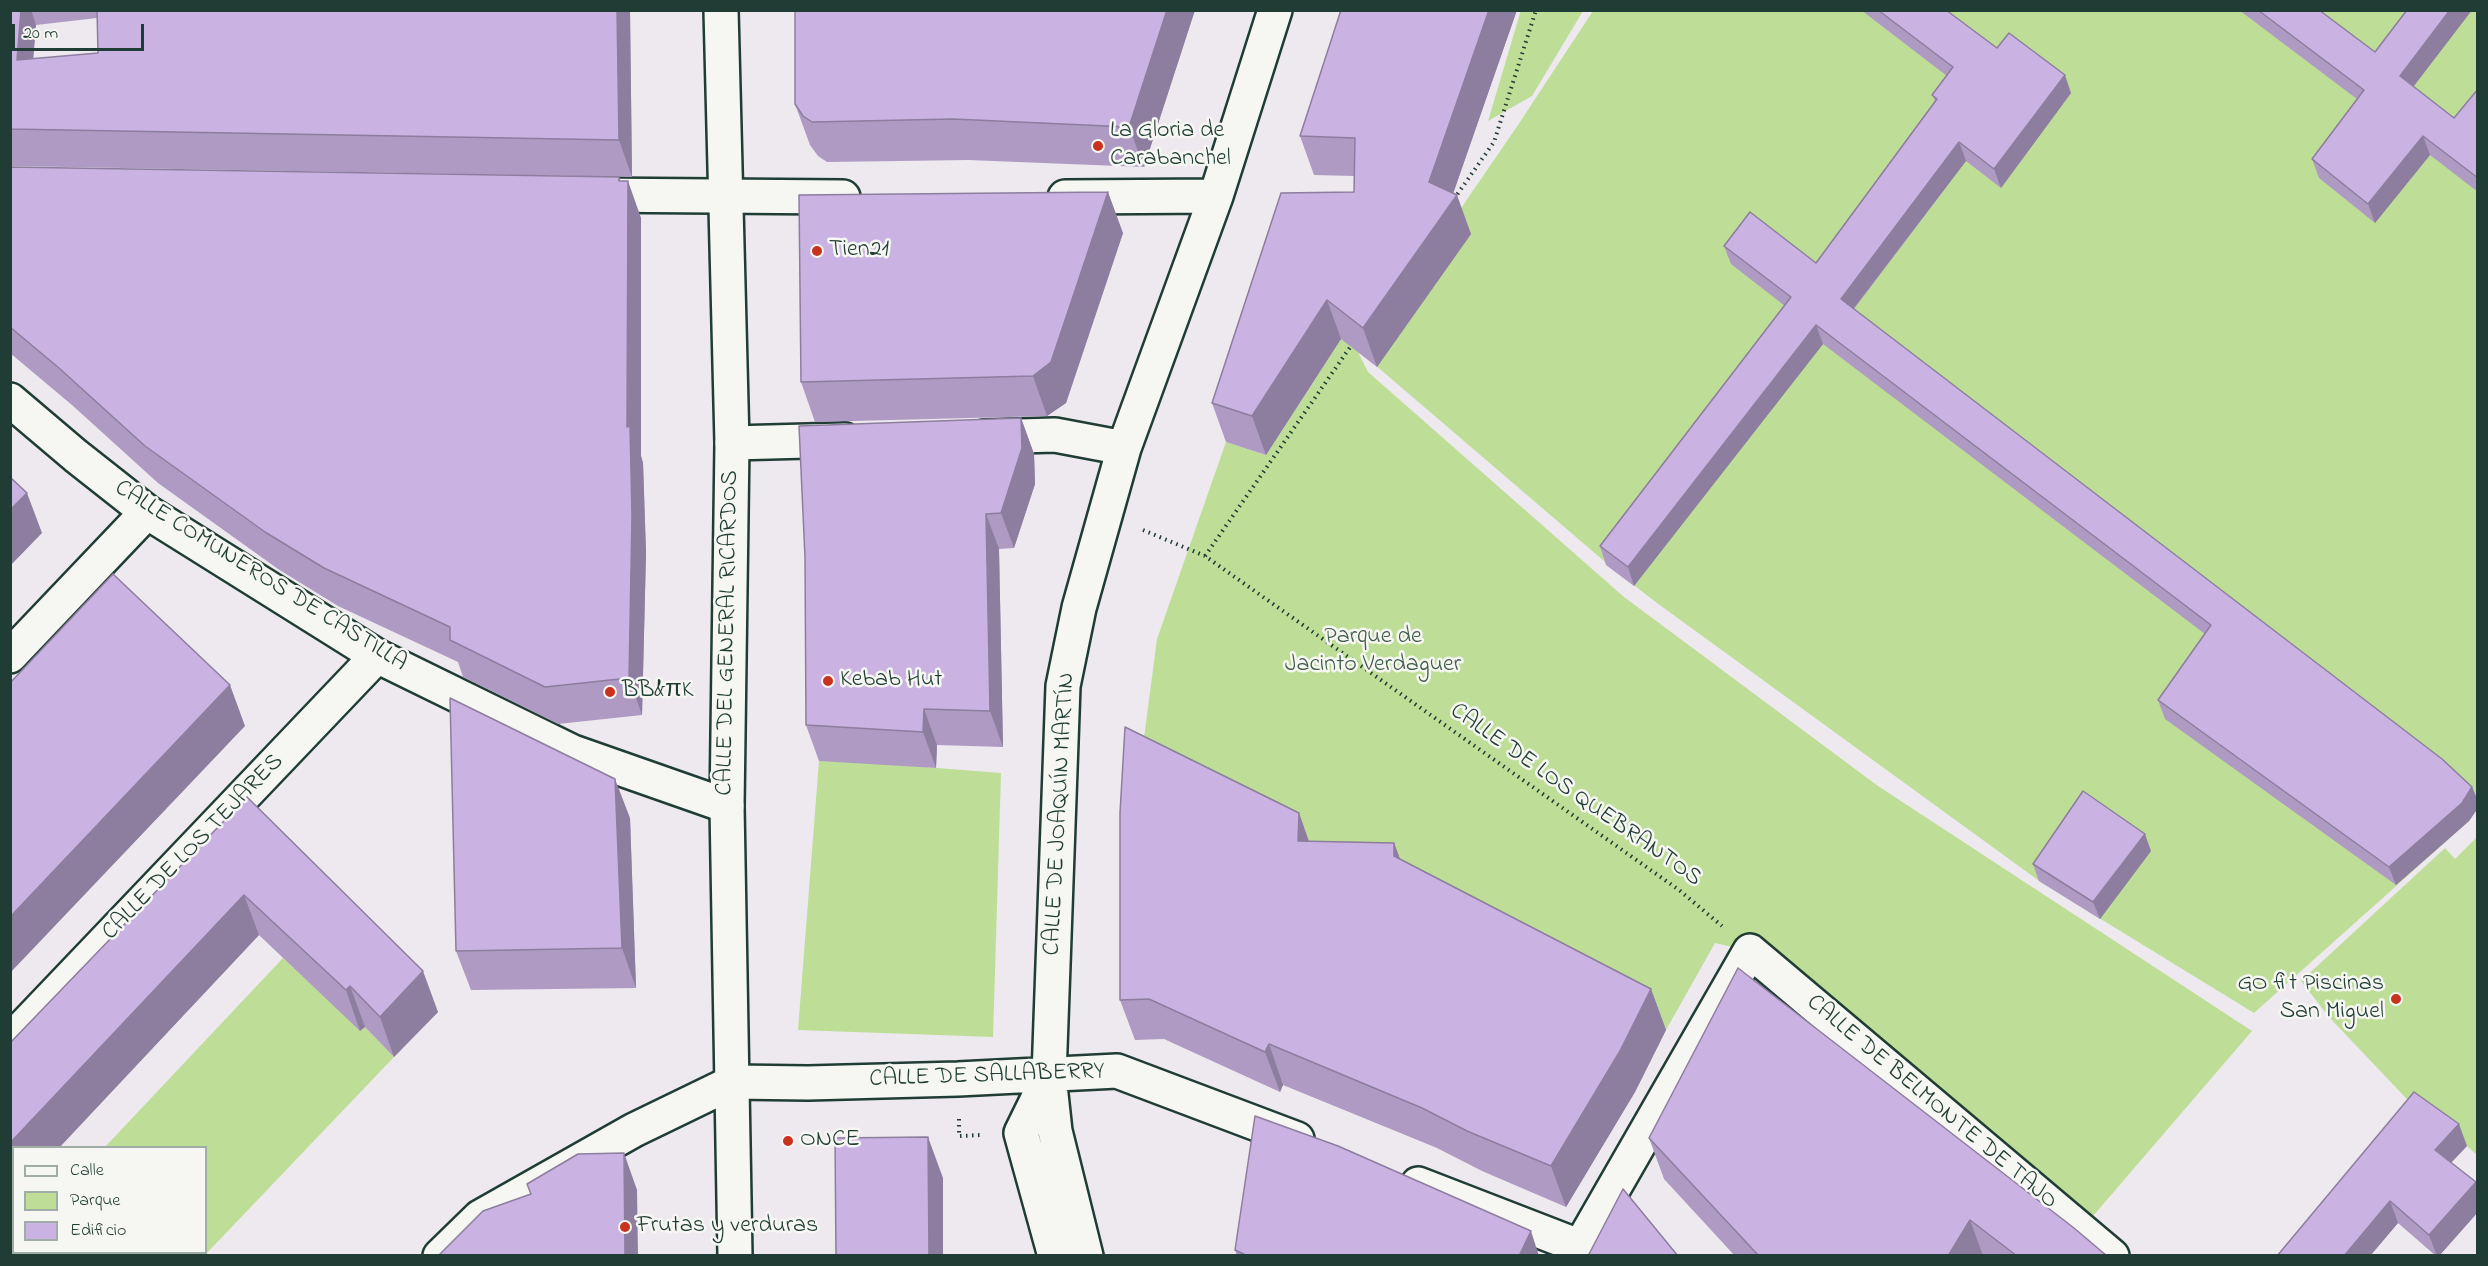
<!DOCTYPE html>
<meta charset="utf-8">
<style>
body{margin:0}
#map{position:relative;width:2488px;height:1266px;overflow:hidden;background:#ede9ef;font-family:"Indie Flower",sans-serif}
canvas{display:block}
.frame{position:absolute;inset:0;border:12px solid #1f3d34;pointer-events:none}
.legend{position:absolute;left:12px;top:1146px;width:195px;height:108px;box-sizing:border-box;background:#f6f6f2;border:2px solid #a0aca6;margin:0;padding:8px 10px;list-style:none;font-size:18px;color:#1f3d34}
.legend li{display:flex;align-items:center;gap:12px;height:30px}
.legend b{width:30px;border:2px solid #a0aca6}
.scale{position:absolute;left:12px;top:24px;width:132px;height:27px;box-sizing:border-box;border:3px solid #1f3d34;border-top:0;padding-left:8px;font-size:18px;line-height:21px;white-space:nowrap;color:#1f3d34;-webkit-text-stroke:4px #f6f6f2;paint-order:stroke}
</style>
<div id="map">
<canvas width="2488" height="1266"></canvas>
<div class="frame"></div>
<ul class="legend">
<li><b style="height:8px;background:#f6f6f2"></b>Calle</li>
<li><b style="height:16px;background:#bede97"></b>Parque</li>
<li><b style="height:16px;background:#cab3e2"></b>Edificio</li>
</ul>
<div class="scale">20 m</div>
</div>
<script>
const ctx = document.querySelector('canvas').getContext('2d');
ctx.lineJoin = 'round';
function paint(path, color) { ctx.fillStyle = color; ctx.fill(path, 'evenodd'); }
const toPath = rows => new Path2D(rows.map(r => 'M' + r).join(''));
function trace(path, color, width, dash) { ctx.strokeStyle = color; ctx.lineWidth = width; ctx.lineCap = dash ? 'butt' : 'round'; ctx.setLineDash(dash || []); ctx.stroke(path); }
function write(font, color, halo, rows, align = 'center') {
  ctx.font = font + ' "Indie Flower",sans-serif'; ctx.lineWidth = 5; ctx.setLineDash([]); ctx.textBaseline = 'middle'; ctx.strokeStyle = halo; ctx.fillStyle = color; for (const [text, x, y, turn = 0] of rows) {
    ctx.save(); ctx.translate(x, y); ctx.rotate((+turn || 0) * Math.PI / 180); ctx.textAlign = isNaN(turn) ? turn : align; if (halo) ctx.strokeText(text, 0, 0); ctx.fillText(text, 0, 0); ctx.restore();
  }
}
const green = toPath([
 [1521,10,1583,11,1532,96,1488,121],
 [1593,11,2477,11,2477,808,2469,821,2254,1013,2042,883,1657,603,1618,573,1374,364,1372,338,1518,125],
 [1347,330,1368,372,1624,597,1878,786,2252,1031,2081,1230,1750,951,1715,943,1666,1030,1140,768,1157,639,1226,442,1266,455],
 [819,761,861,762,1001,773,993,1037,798,1030],
 [2477,837,2477,1155,2467,1146,2421,1114,2329,1017,2301,981,2445,848,2455,859],
 [283,958,361,1031,365,1027,394,1057,205,1255,11,1256,10,1248,13,1245,14,1252,206,1252,206,1148,105,1147]
]);
const path = toPath([
 [1454,199,1494,142,1536,10],
 [1143,530,1205,556,1679,890,1722,926],
 [1205,556,1353,343],
 [959,1119,959,1136,982,1135]
]);
const pedestrian = toPath([
 [10,656,147,512]
]);
const minor = toPath([
 [588,195,843,197],
 [1065,197,1216,196],
 [10,400,76,456,147,512,377,656,573,752,727,806],
 [984,437,1055,435,1124,448],
 [732,443,845,440],
 [10,1041,377,656],
 [1049,1076,1021,1133,1055,1256],
 [1418,1184,1604,1256],
 [1581,1245,1750,951,2112,1256],
 [440,1256,480,1217,634,1130,733,1082,808,1083,958,1079,1117,1071,1297,1139],
 [1086,1256,1055,1131,1049,1076,1063,686,1079,608,1124,448,1216,196,1275,10]
]);
const primary = toPath([
 [721,10,732,443,727,806,735,1256]
]);
const wall = toPath([
 [10,10,630,10,632,177,10,166],
 [97,18,98,53,33,59,36,25],
 [1195,10,1144,167,968,160,827,162,818,156,810,145,795,104],
 [1517,10,1453,194,1471,234,1377,367,1341,339,1266,455,1226,442,1212,403,1354,192,1354,176,1314,175,1300,136],
 [1861,10,1946,10,1997,48,2071,93,2001,188,1966,161,1854,309,2472,787,2478,801,2478,808,2469,821,2396,885,2165,719,2158,700,2205,634,1823,344,1634,586,1606,565,1600,546,1785,306,1731,264,1724,246,1816,263,1935,101,1932,95,1947,76],
 [2239,10,2319,10,2375,52,2407,10,2472,10,2413,87,2454,118,2478,89,2478,192,2430,155,2375,223,2319,178,2312,159,2357,99],
 [10,167,620,181,641,218,641,456,643,463,646,553,642,715,558,724,463,677,458,662,338,606,278,569,158,483,72,405,10,353],
 [1123,233,1066,403,1047,416,815,422,801,382],
 [1021,418,1034,454,1035,484,1014,548,999,549,1003,747,937,745,936,768,819,761,806,725],
 [247,797,438,1012,394,1057,365,1027,360,1031,259,935,10,1199,10,1043],
 [1299,813,1309,841,1394,843,1400,859,1651,989,1666,1030,1635,1092,1566,1207,1482,1171,1437,1148,1283,1085,1280,1092,1164,1039,1135,1040,1120,1000],
 [630,818,636,988,471,990,456,951],
 [2151,851,2100,919,2039,881,2033,864],
 [1649,1138,2107,1256,1735,1256,1664,1179],
 [2467,1146,2451,1163,2476,1182,2478,1187,2478,1212,2439,1256,2436,1256,2398,1223,2370,1256,2277,1256],
 [1235,1250,1539,1256,1237,1256]
]);
const shadedWall = toPath([
 [21,10,31,10,36,25,30,97,17,60],
 [617,10,630,10,632,177,619,140],
 [1167,10,1195,10,1144,167,1129,127],
 [1489,10,1517,10,1448,208,1457,195,1471,234,1377,367,1363,328],
 [2450,10,2472,10,2407,95,2400,76],
 [2065,75,2071,93,2001,188,1994,169],
 [2423,136,2430,155,2375,223,2368,204],
 [1959,142,1966,161,1847,317,1841,299],
 [619,177,628,202,628,181,641,218,641,456,643,463,646,553,642,715,629,678,627,427],
 [1108,192,1123,233,1066,403,1047,416,1033,376],
 [1327,300,1341,339,1266,455,1252,416],
 [1816,325,1823,344,1634,586,1628,567],
 [1021,418,1034,454,1035,484,1014,548,1001,513],
 [27,493,42,533,10,566,10,510],
 [986,514,999,549,1003,747,990,711],
 [230,685,245,726,10,973,10,917],
 [924,709,937,745,936,768,923,732],
 [615,779,630,818,636,988,622,948],
 [2472,787,2478,801,2478,808,2469,821,2396,885,2389,867],
 [1299,813,1313,854,1298,841],
 [2145,834,2151,851,2100,919,2093,902],
 [1394,843,1409,883,1394,856],
 [244,895,259,935,59,1148,14,1148,14,1196,10,1199,10,1143],
 [423,971,438,1012,394,1057,380,1017],
 [350,986,365,1027,360,1031,346,990],
 [1651,989,1666,1030,1635,1092,1566,1207,1551,1166],
 [1269,1044,1283,1085,1280,1092,1265,1052],
 [2459,1124,2467,1146,2443,1171,2435,1150],
 [928,1137,943,1178,943,1256,929,1256],
 [624,1153,637,1190,638,1256,625,1256],
 [2476,1182,2478,1187,2478,1212,2439,1256,2437,1256,2429,1235],
 [2390,1201,2398,1223,2370,1256,2344,1256],
 [1970,1220,1983,1256,1948,1256],
 [1531,1231,1539,1256,1519,1256]
]);
const building = toPath([
 [10,10,21,10,17,60,98,53,97,10,617,10,619,140,10,129,10,10],
 [795,10,1167,10,1129,127,953,119,812,122,803,116,795,104,795,10],
 [1341,10,1489,10,1429,182,1457,195,1363,328,1327,300,1252,416,1212,403,1281,193,1354,192,1355,138,1300,136,1341,10],
 [1878,10,1946,10,1997,48,2009,33,2065,75,1994,169,1959,142,1841,299,2442,759,2472,787,2462,803,2389,867,2158,700,2211,625,1816,325,1628,567,1600,546,1791,297,1724,246,1750,212,1816,263,1937,99,1932,95,1953,67,1878,10],
 [2258,10,2319,10,2375,52,2407,10,2450,10,2400,76,2454,118,2478,89,2478,178,2423,136,2368,204,2312,159,2364,90,2258,10],
 [10,167,619,177,619,181,628,181,627,427,630,426,632,516,629,678,545,687,450,640,450,627,324,568,265,532,145,446,59,368,10,327,10,167],
 [1108,192,1051,362,1033,376,801,382,799,195,1108,192],
 [1021,418,1022,448,1001,513,986,514,990,711,924,709,923,732,806,725,805,557,799,426,1021,418],
 [10,477,27,493,10,510,10,477],
 [113,574,230,685,10,917,10,683,113,574],
 [450,698,615,779,622,948,456,951,450,698],
 [1125,727,1299,813,1298,841,1394,843,1394,856,1651,989,1620,1051,1551,1166,1467,1131,1422,1108,1269,1044,1265,1052,1149,999,1120,1000,1120,813,1125,727],
 [2083,791,2145,834,2093,902,2033,864,2083,791],
 [247,797,423,971,380,1017,350,986,346,990,244,895,10,1143,10,1043,247,797],
 [1738,968,2074,1228,2107,1256,2017,1256,1970,1220,1948,1256,1759,1256,1649,1138,1738,968],
 [2414,1092,2459,1124,2435,1150,2476,1182,2429,1235,2390,1201,2344,1256,2277,1256,2414,1092],
 [1255,1116,1338,1146,1531,1231,1519,1256,1248,1256,1235,1250,1255,1116],
 [928,1137,929,1256,836,1256,835,1138,928,1137],
 [624,1153,625,1256,438,1256,483,1211,531,1194,527,1184,578,1154,624,1153],
 [1623,1189,1678,1256,1588,1256,1623,1189]
]);
const markers = [
 [1098,146,6,"#c8321e"],
 [817,251,6,"#c8321e"],
 [828,681,6,"#c8321e"],
 [610,692,6,"#c8321e"],
 [2396,999,6,"#c8321e"],
 [788,1141,6,"#c8321e"],
 [625,1227,6,"#c8321e"]
];
const poiNames = [
 ["La Gloria de",1110,132],
 ["Carabanchel",1110,160],
 ["Tien21",829,251],
 ["Kebab Hut",840,681],
 ["BB&πK",622,692],
 ["GO fit Piscinas",2384,985,"right"],
 ["San Miguel",2384,1013,"right"],
 ["ONCE",800,1141],
 ["Frutas y verduras",637,1227]
];
const streetNames = [
 ["CALLE COMUNEROS DE CASTILLA",260,577,32],
 ["CALLE DEL GENERAL RICARDOS",729,633,-89],
 ["CALLE DE LOS QUEBRANTOS",1575,796,35],
 ["CALLE DE JOAQUÍN MARTÍN",1061,814,-87],
 ["CALLE DE LOS TEJARES",194,848,-46],
 ["CALLE DE SALLABERRY",987,1077,-2],
 ["CALLE DE BELMONTE DE TAJO",1931,1103,40]
];
const parkNames = [
 ["Parque de",1373,638],
 ["Jacinto Verdaguer",1373,666]
];
paint(green, '#bede97');
trace(pedestrian, '#1f3d34', 38);
trace(minor, '#1f3d34', 38);
trace(primary, '#1f3d34', 38);
trace(path, '#1f3d34', 4, [1.5, 4.5]);
trace(pedestrian, '#f6f6f2', 33);
trace(minor, '#f6f6f2', 33);
trace(primary, '#f6f6f2', 33);
paint(wall, '#ae9ac2');
paint(shadedWall, '#8d7d9e');
paint(building, '#cab3e2');
trace(building, '#8d7d9e', 1.5);
for (const [x, y, r, color] of markers) { const dot = new Path2D(); dot.arc(x, y, r, 0, 2 * Math.PI); ctx.fillStyle = color; ctx.fill(dot); trace(dot, '#f6f6f2', 2); }
write('24px', '#1f3d34', '#f6f6f2', poiNames, 'left');
write('24px', '#1f3d34', '#f6f6f2', streetNames);
write('24px', '#3f5d48', '#f6f6f2', parkNames);
</script>
